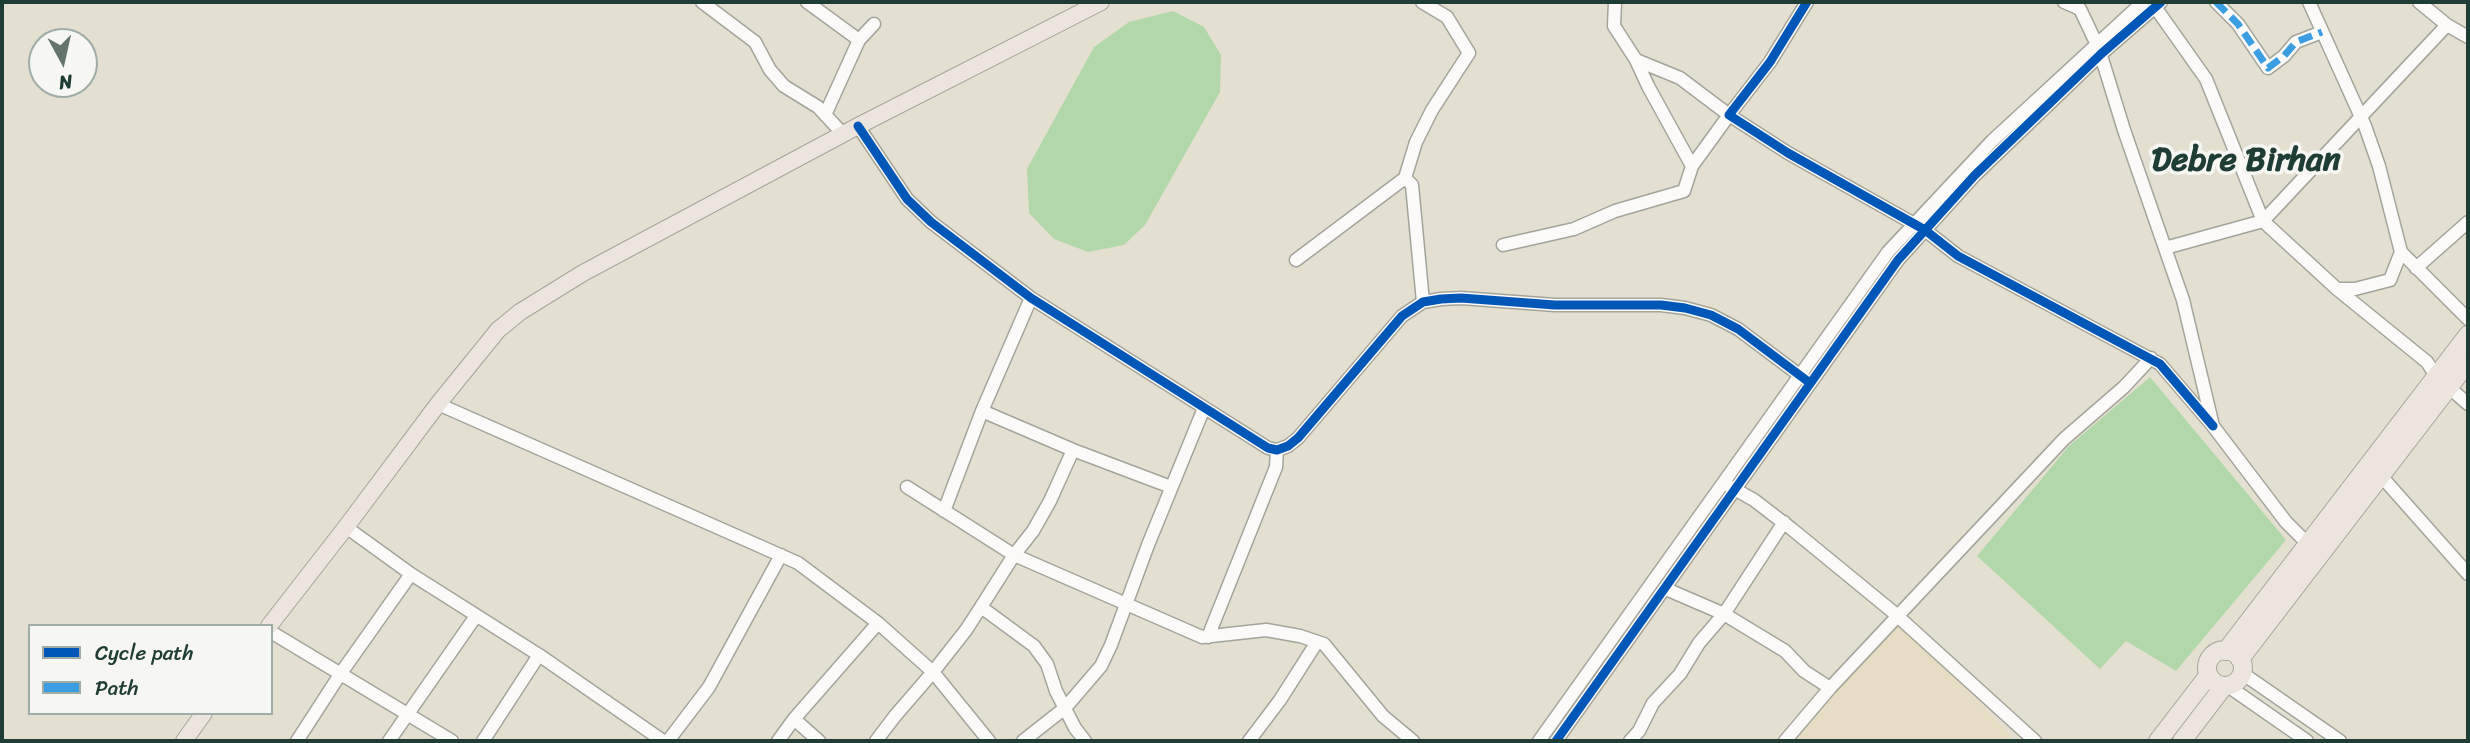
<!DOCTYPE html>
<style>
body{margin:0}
#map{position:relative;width:2470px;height:743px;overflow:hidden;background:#e4e0d1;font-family:Sriracha,sans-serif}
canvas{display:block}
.frame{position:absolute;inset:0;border:4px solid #1f3d34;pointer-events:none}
.legend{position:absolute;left:28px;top:624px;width:245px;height:91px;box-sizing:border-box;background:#f6f6f2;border:2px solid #a0aca6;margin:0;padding:9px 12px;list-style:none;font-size:21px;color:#1f3d34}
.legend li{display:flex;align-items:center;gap:14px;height:35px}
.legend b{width:35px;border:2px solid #a0aca6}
.north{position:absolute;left:28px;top:28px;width:70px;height:70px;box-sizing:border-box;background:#f6f6f2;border:2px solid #a0aca6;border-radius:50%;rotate:172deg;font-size:19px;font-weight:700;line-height:28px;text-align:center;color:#1f3d34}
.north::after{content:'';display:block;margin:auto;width:24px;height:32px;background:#64766b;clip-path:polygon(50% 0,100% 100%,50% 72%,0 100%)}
</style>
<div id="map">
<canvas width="2470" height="743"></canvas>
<div class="frame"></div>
<ul class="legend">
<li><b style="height:9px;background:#0057b8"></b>Cycle path</li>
<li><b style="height:9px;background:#3c9ee2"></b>Path</li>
</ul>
<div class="north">N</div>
</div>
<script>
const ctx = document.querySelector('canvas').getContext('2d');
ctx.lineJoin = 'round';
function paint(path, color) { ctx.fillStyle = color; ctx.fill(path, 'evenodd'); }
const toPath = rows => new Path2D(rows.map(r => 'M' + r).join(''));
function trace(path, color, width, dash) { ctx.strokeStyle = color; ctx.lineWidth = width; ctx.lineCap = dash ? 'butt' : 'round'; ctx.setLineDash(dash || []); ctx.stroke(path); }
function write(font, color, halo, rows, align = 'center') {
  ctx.font = font + ' Sriracha,sans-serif'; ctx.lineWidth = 7; ctx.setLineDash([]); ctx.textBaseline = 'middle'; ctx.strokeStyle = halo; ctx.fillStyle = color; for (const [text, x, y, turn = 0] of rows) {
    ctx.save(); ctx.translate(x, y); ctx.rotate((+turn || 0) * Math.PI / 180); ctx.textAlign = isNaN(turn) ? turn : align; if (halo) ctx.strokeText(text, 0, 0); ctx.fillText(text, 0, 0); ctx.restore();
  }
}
const built = toPath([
 [1898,625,1955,677,2016,741,1795,741,1814,716]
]);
const green = toPath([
 [1173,11,1204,27,1221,55,1220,92,1145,225,1124,245,1088,252,1054,239,1029,213,1027,169,1094,47,1129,22],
 [2150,377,2286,540,2176,671,2126,641,2100,669,1977,556,2069,446]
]);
const minor = toPath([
 [702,2,755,42,770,70,784,86,818,107,843,134],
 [807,2,859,40],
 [1615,2,1614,26,1636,60,1680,78,1729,115,1692,166,1648,86,1636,60],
 [1807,2,1770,62,1729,115,1788,153,1925,230,1958,256,2160,364,2213,426],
 [2064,2,2080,9,2099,49,2124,130,2183,300,2213,426,2286,522,2307,543],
 [2216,2,2238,24,2268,68,2284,56,2296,42,2322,32],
 [2309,2,2365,126,2379,166,2401,252,2468,319],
 [2419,2,2447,25,2468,37],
 [2155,7,2206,79,2263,221,2447,25],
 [825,115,859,40,874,24],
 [858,126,907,199,931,222,1031,298,1268,448,1277,450,1288,446,1298,438,1402,316,1423,302,1441,299,1461,298,1555,305,1661,305,1685,308,1711,315,1738,329,1810,383],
 [1405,178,1412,185,1423,302],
 [1503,245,1574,229,1615,211,1684,191,1692,166],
 [2165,248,2263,221,2337,289,2355,289,2390,280,2401,252],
 [1296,260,1405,178,1416,142,1432,110,1469,53,1447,17,1422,2],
 [2416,268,2468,222],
 [2337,289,2427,362,2436,376,2468,404],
 [438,404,798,563,878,623,933,672,895,716,876,741],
 [982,411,1073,450,1171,487],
 [2382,477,2468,574],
 [1729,486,1754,500,1793,530,1893,612,2035,741],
 [907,487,1014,555,1202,637,1266,630,1300,636,1324,644,1383,716,1413,741],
 [944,511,982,411,1031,298],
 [346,527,411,574,539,655,663,741],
 [1666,589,1724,614,1785,651,1804,671,1830,688,2064,439,2124,387,2151,358],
 [981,607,1014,555,1033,531,1050,501,1073,450],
 [271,632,452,741],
 [1208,637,1276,467,1277,450],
 [2242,673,2340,741],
 [2228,686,2307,741],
 [794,719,819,741],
 [297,741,341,673,411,574],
 [389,741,476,616],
 [483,741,539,655],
 [668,741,709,687,781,555],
 [778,741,794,719,878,623],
 [989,741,933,672,966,630,981,607,1034,646,1047,664,1056,691,1075,728,1085,741],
 [1023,741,1065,708,1101,666,1111,645,1148,545,1204,408],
 [1249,741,1280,700,1317,642],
 [1539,741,1888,252,1992,141,2143,2],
 [1556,741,1898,260,1975,175,2101,54,2161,2],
 [1630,741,1639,731,1653,703,1680,674,1699,643,1724,614,1784,522],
 [1785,741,1830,688]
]);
const major = toPath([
 [269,626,346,527,438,404,498,330,520,312,583,273,858,126,1101,2],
 [184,741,204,713]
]);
const highway = toPath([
 '2207 668a18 18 0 1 1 36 0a18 18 0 1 1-36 0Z',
 [2226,651,2468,335],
 [2240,659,2468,362],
 [2158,741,2208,676],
 [2182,741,2224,686]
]);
const quiet = toPath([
 [2216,2,2238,24,2268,68,2284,56,2296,42,2322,32]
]);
const cycleway = toPath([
 [1807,2,1770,62,1729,115,1788,153,1925,230,1958,256,2160,364,2213,426],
 [858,126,907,199,931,222,1031,298,1268,448,1277,450,1288,446,1298,438,1402,316,1423,302,1441,299,1461,298,1555,305,1661,305,1685,308,1711,315,1738,329,1810,383],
 [1556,741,1898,260,1975,175,2101,54,2161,2]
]);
const townNames = [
 ["Debre Birhan",2246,162]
];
paint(built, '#e7dcc4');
paint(green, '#b2d7aa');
trace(minor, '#a3a49a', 15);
trace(major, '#a3a49a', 18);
trace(highway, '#a3a49a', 20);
trace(minor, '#fbfaf8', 12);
trace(major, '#ece5dd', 16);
trace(highway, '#ece5dd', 18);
trace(quiet, '#3c9ee2', 7, [14, 7]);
trace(cycleway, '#0057b8', 9);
write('bold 33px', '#1f3d34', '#f6f6f2', townNames);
</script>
